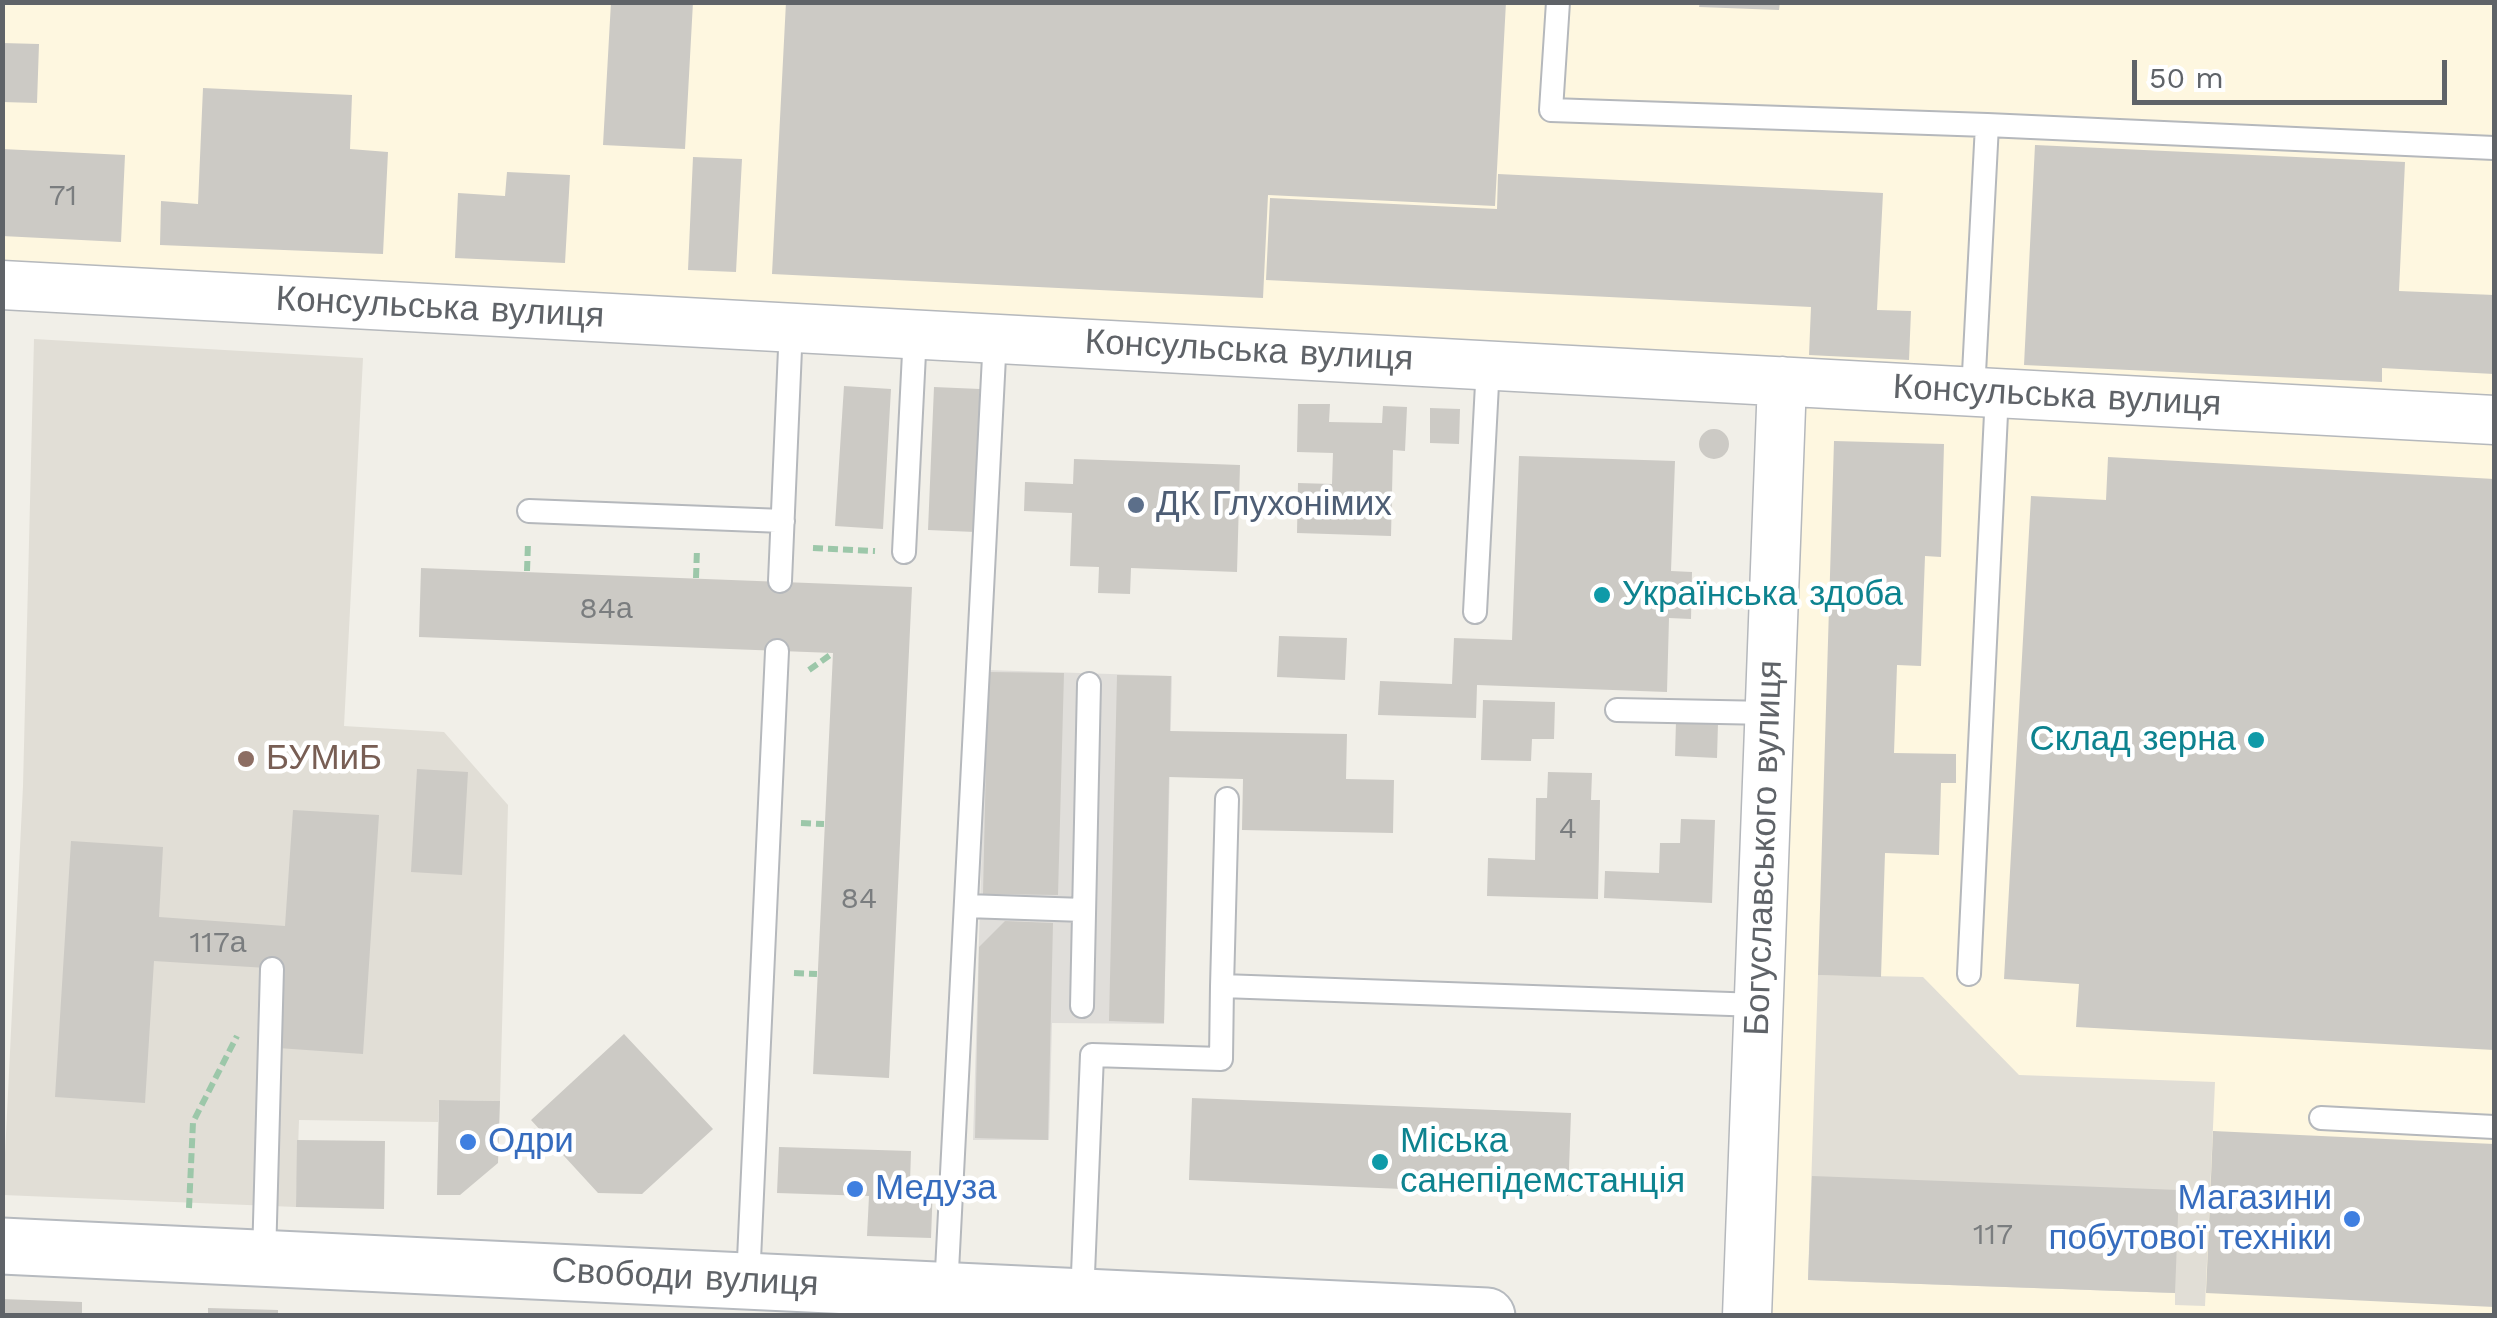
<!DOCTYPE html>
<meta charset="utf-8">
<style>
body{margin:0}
#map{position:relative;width:2497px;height:1318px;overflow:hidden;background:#f1efe8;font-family:"Work Sans",sans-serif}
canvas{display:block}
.frame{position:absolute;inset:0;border:5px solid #5f6368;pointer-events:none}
.scale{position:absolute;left:2132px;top:60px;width:315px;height:45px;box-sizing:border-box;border:5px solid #5f6368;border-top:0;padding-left:12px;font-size:30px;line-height:35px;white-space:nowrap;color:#5f6368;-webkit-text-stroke:8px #fff;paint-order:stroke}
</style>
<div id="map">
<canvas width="2497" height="1318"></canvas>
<div class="frame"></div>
<div class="scale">50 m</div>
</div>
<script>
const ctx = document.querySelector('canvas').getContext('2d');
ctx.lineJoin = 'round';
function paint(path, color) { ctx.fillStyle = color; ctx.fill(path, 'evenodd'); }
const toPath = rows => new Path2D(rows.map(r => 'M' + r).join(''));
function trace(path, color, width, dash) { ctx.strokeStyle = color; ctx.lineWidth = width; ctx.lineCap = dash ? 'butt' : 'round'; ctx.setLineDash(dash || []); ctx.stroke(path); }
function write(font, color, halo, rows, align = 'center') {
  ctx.font = font + ' "Work Sans",sans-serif'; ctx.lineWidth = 9; ctx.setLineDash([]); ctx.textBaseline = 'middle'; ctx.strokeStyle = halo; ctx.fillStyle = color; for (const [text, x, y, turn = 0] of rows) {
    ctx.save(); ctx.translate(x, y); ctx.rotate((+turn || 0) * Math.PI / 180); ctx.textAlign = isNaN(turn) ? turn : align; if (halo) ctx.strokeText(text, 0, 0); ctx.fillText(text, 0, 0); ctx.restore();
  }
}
const commercial = toPath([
 [2,3,2494,3,2494,1315,1760,1314,1793,361,1016,321,3,261]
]);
const industrial = toPath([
 [987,670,1172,676,1164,1024,1052,1023,1049,1140,973,1140]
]);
const education = toPath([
 [34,339,363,358,344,726,444,732,508,805,500,1101,439,1100,438,1122,299,1120,296,1207,3,1195,23,786],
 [1818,975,1923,977,2019,1075,2215,1082,2205,1306,2175,1305,2175,1293,1808,1280]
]);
const building = toPath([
 [611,2,693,2,685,149,603,145],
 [786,2,1506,2,1495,206,1268,195,1263,298,772,274],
 [1700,2,1780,2,1779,10,1699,7],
 [2,43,39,44,37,103,2,102],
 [203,88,352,95,350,149,388,152,383,254,160,245,161,201,198,204],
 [2035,145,2405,162,2399,291,2494,295,2494,374,2382,368,2382,382,2024,365],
 [2,149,125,155,121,242,2,236],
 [693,157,742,159,736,272,688,270],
 [507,172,570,175,565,263,455,258,458,193,505,196],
 [1498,174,1883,193,1877,310,1911,311,1909,360,1809,355,1811,307,1266,280,1270,198,1497,209],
 [844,386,891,389,883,529,835,526],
 [934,387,980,389,975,532,928,530],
 [1298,404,1330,404,1329,422,1382,423,1383,406,1407,407,1405,451,1393,450,1391,536,1297,533,1298,483,1332,484,1333,453,1297,452],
 [1430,408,1460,409,1459,444,1430,443],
 '1699 444a15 15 0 1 1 30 0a15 15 0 1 1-30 0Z',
 [1834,441,1944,444,1941,557,1925,556,1921,666,1897,665,1894,753,1956,754,1956,783,1941,783,1939,855,1885,853,1881,977,1818,975],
 [1519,456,1675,461,1671,571,1692,572,1691,619,1669,618,1667,692,1477,685,1476,718,1378,715,1380,681,1452,684,1454,638,1512,640],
 [2108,457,2494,479,2494,1050,2076,1027,2079,984,2004,979,2031,496,2106,500],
 [1074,459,1240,465,1237,572,1131,568,1130,594,1098,593,1099,567,1070,566,1072,513,1024,511,1025,482,1073,484],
 [421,568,912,587,889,1078,813,1074,833,653,419,637],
 [1279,636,1347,638,1345,680,1277,677],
 [988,672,1064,673,1058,895,983,894],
 [1117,675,1171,676,1170,731,1347,734,1346,779,1394,780,1393,833,1242,830,1243,779,1169,777,1164,1023,1109,1021],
 [1483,700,1555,702,1554,739,1532,739,1531,761,1481,760],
 [1676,721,1718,723,1717,758,1675,756],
 [417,769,468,772,462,875,411,872],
 [1548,772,1592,773,1591,800,1600,800,1598,899,1487,896,1488,858,1535,860,1536,798,1547,798],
 [293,810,379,815,363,1054,278,1048,283,969,154,961,145,1103,55,1097,71,841,163,847,159,917,285,926],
 [1681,819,1715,820,1712,903,1604,898,1605,871,1659,873,1660,843,1680,843],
 [1005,921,1053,923,1048,1140,975,1138,979,947],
 [624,1034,713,1129,642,1194,598,1193,531,1120],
 [1192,1098,1571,1113,1568,1196,1189,1180],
 [439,1100,500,1101,498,1163,460,1195,437,1195],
 [2213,1131,2494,1144,2494,1307,2206,1293],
 [297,1140,385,1141,384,1209,296,1207],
 [779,1147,911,1151,910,1183,933,1184,931,1238,867,1236,869,1196,777,1193],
 [1812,1176,2179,1190,2175,1293,1808,1280],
 [2,1299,82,1302,82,1316,2,1316],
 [208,1308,278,1310,278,1316,208,1316]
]);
const path = toPath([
 [813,548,875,551],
 [527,571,528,543],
 [696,578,697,549],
 [809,670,833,653],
 [801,823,824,824],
 [794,973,817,974],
 [189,1208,193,1122,237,1036]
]);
const service = toPath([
 [1558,2,1551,110,1987,125,1973,392],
 [1987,125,2494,148],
 [529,511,783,521],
 [904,552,915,333],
 [780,581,791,326],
 [1475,612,1488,365],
 [1617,710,1770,713],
 [966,906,1084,910],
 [1969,974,1997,393],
 [1222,986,1227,799],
 [1082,1006,1089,684],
 [2321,1118,2494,1127],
 [264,1258,272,969],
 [748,1281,777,651],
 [946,1290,995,337],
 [1082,1298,1092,1055,1221,1059,1222,986,1758,1005]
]);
const minor = toPath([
 [2,285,2494,420],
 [1747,1316,1782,381]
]);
const secondary = toPath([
 [2,1246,1487,1316]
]);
const markers = [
 [1136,505,10,"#5c6f8a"],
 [1602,595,10,"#0f9aa8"],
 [2256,740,10,"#0f9aa8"],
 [246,759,10,"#8d6e63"],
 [468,1142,10,"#3f7fe0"],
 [1380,1162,10,"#0f9aa8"],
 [855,1189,10,"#3f7fe0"],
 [2352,1219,10,"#3f7fe0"]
];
const numberNames = [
 ["71",63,196],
 ["84а",606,609],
 ["4",1568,829],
 ["84",859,899],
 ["117а",218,943],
 ["117",1993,1235]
];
const streetNames = [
 ["Консульська вулиця",440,308,3],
 ["Консульська вулиця",1249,351,3],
 ["Консульська вулиця",2057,396,3],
 ["Богуславського вулиця",1764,848,-88],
 ["Свободи вулиця",685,1278,3]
];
const serviceNames = [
 ["ДК Глухонімих",1156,505]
];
const cultureNames = [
 ["Українська здоба",1622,595],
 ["Склад зерна",2236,740,"right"],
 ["Міська",1400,1142],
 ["санепідемстанція",1400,1182]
];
const educationNames = [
 ["БУМиБ",266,759]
];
const shopNames = [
 ["Одри",488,1142],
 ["Медуза",875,1189],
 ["Магазини",2332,1199,"right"],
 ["побутової техніки",2332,1239,"right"]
];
paint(commercial, '#fef7e0');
paint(industrial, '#e0deda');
paint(education, '#e1ded6');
paint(building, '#cccac5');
trace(service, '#b5b8bc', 26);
trace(minor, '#b5b8bc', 51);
trace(secondary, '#b6babf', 59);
trace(path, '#9cc7a9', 6, [10, 5]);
trace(service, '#fff', 22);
trace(minor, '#fff', 48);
trace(secondary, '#fff', 55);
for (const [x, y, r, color] of markers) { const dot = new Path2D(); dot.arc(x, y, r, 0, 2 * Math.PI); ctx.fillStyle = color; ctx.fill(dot); trace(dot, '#fff', 4); }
write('30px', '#7a7d7f', null, numberNames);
write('35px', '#5f6368', '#fff', streetNames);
write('35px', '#4e5e75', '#fff', serviceNames, 'left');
write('35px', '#0d838f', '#fff', cultureNames, 'left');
write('35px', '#785e54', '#fff', educationNames, 'left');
write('35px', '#366cbe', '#fff', shopNames, 'left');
</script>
